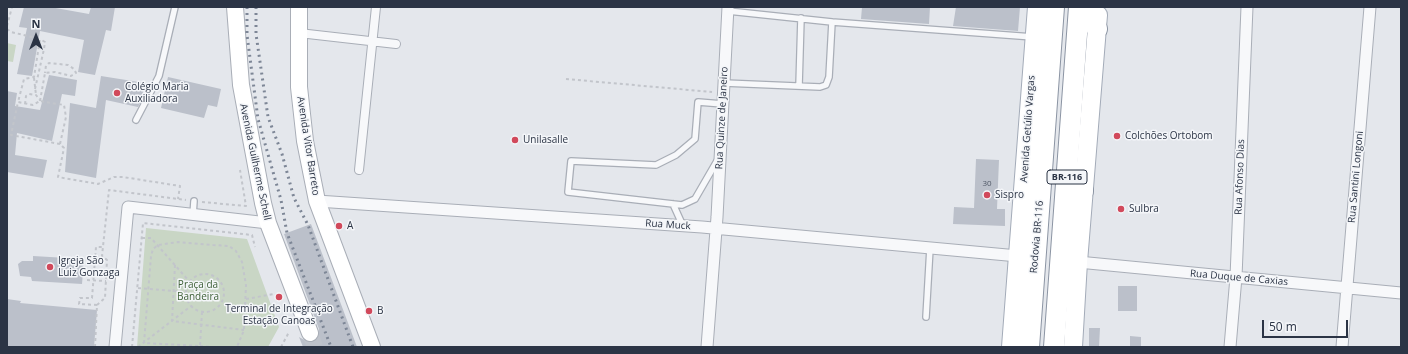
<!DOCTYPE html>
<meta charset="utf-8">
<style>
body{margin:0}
#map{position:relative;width:1408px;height:354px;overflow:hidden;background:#e4e7ec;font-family:"Open Sans",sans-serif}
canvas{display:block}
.frame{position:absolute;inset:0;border:8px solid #2b3445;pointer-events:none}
.north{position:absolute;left:16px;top:16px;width:40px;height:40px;-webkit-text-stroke:3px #f4f6f9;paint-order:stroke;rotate:0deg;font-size:11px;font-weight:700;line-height:16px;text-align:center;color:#2b3445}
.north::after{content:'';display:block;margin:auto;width:14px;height:18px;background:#2b3445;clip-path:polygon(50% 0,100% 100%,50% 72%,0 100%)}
.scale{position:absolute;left:1262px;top:320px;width:86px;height:18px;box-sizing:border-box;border:2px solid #2b3445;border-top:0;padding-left:5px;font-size:12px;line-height:14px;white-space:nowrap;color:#2b3445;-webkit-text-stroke:3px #f4f6f9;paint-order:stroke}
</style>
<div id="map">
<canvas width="1408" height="354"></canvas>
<div class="frame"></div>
<div class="north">N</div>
<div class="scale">50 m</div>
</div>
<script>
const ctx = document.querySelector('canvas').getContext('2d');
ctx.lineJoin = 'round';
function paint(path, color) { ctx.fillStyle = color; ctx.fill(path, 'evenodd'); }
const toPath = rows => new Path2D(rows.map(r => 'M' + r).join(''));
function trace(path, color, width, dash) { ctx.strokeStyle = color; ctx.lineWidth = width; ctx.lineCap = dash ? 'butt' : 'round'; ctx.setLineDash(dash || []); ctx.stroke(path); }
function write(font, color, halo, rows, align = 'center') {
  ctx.font = font + ' "Open Sans",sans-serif'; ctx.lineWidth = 3; ctx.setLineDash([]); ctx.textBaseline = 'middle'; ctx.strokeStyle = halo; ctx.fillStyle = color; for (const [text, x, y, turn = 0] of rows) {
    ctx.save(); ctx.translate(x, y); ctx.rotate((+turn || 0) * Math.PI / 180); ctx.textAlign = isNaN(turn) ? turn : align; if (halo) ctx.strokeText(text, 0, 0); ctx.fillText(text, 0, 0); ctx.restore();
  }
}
const green = toPath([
 [7,43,16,45,13,62,7,61],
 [146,228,247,239,279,327,268,347,137,347]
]);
const building = toPath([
 [24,7,50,7,89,14,91,7,115,7,111,31,106,30,95,75,78,72,84,40,40,31,32,76,17,74,27,28,19,27],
 [862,7,930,7,929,24,861,19],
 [956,7,1020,7,1018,31,953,26],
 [49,75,77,80,75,96,62,94,52,141,17,133,15,155,47,160,43,178,7,172,7,91,17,93,15,106,40,110],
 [101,76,145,83,141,101,138,107,106,100,96,178,65,172,70,103,96,108],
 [168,77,221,89,217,107,208,105,204,118,161,108],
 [976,159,999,160,997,209,1005,209,1005,226,953,224,954,207,974,208],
 [311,224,357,347,303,347,299,337,308,342,313,342,318,339,319,329,284,234],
 [33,256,84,259,82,284,32,281,31,277,20,276,18,264,22,261,33,261],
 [1118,286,1137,286,1137,311,1118,311],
 [7,299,21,301,20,303,97,310,94,347,7,346],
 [1089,328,1100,328,1099,347,1089,347],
 [1130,336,1141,337,1141,347,1130,347]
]);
const secondaryTunnel = toPath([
 [310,333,315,347]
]);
const path = toPath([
 [7,26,12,7],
 [7,29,11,32,40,39,34,77,24,79,18,102],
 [34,78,36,95],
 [566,79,712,92],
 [35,89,44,49,45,42,40,39],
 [40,101,45,73,55,72,71,76,76,73,74,69,68,65,49,63,46,65,45,73],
 [25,104,26,96,29,94,36,95,40,100],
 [60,144,11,135,18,102,33,105,40,101,64,105,66,117,60,144,64,148,58,177,98,184,114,177,123,177,180,186,178,199],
 [202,202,246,206,240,170],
 [142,238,151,238,189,281],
 [175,265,172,321,244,330],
 '186 293a19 19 0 1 1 38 0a19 19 0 1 1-38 0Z',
 [87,280,106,281],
 [138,288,186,292],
 [246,299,274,294],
 [97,305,79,304,80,298,92,298,96,247,103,247],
 [202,312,200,346,144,343,151,256,153,249,158,245,178,242,213,245,229,246,236,251,242,262,246,285,244,330,237,347],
 [200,346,213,347],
 [7,347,10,347],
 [95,347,97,305,105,298,107,260,102,256,109,190,186,200],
 [132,347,143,223,252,235,255,247],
 [138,347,191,306],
 [281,347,289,332]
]);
const service = toPath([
 [832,22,1033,37],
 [724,83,820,87,826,85,829,77,832,22,728,11],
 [799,86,801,18],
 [136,120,159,76,175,7],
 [717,161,695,199,682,205,568,192,571,161,656,165,676,155,695,139,698,102,723,104],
 [673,204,683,226],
 [193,215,194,201],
 [926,317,930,248]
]);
const pedestrian = toPath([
 [299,33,396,44],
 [359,170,376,7]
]);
const minor = toPath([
 [317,201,702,227,1018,256],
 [1078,262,1401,293],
 [115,347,128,207,268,223],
 [707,347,717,217,728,7],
 [1230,347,1236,277,1247,7],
 [1342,347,1370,7]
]);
const secondary = toPath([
 [235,7,241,85,263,203,268,223,310,333],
 [299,7,299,87,305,141,317,201,372,347]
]);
const primary = toPath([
 [1011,347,1037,7],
 [1073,347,1078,262,1098,15]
]);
const motorway = toPath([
 [1089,7,1097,29],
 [1072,219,1075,203,1083,191],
 [1029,347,1054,7],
 [1054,347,1079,7]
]);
const rail = toPath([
 [247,7,247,35,258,119,281,200,287,233,331,347],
 [256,7,256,34,268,117,282,154,294,198,308,225,353,347]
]);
const markers = [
 [117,93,4,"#d1495b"],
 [1117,136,4,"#d1495b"],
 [515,140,4,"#d1495b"],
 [987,195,4,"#d1495b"],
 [1121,209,4,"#d1495b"],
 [339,226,4,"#d1495b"],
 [50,267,4,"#d1495b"],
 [279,297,4,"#d1495b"],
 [369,311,4,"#d1495b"]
];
const numberNames = [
 ["30",987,184]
];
const shields = [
 [1067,177,40]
];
const shieldNames = [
 ["BR-116",1067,177]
];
const poiNames = [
 ["Colégio Maria",125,87],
 ["Auxiliadora",125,99],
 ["Colchões Ortobom",1125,136],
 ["Unilasalle",523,140],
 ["Sispro",995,195],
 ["Sulbra",1129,209],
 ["A",347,226],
 ["Igreja São",58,261],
 ["Luiz Gonzaga",58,273],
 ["Terminal de Integração",279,309,"center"],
 ["Estação Canoas",279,321,"center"],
 ["B",377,311]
];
const streetNames = [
 ["Rua Quinze de Janeiro",722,118,-87],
 ["Avenida Getúlio Vargas",1028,129,-86],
 ["Avenida Vitor Barreto",308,146,81],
 ["Avenida Guilherme Schell",255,162,78],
 ["Rua Afonso Dias",1240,177,-88],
 ["Rua Santini Longoni",1356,177,-85],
 ["Rua Muck",668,225,4],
 ["Rodovia BR-116",1037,237,-85],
 ["Rua Duque de Caxias",1239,278,5]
];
const parkNames = [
 ["Praça da",198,285],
 ["Bandeira",198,297]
];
paint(green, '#c9d6c5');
paint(building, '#bbc0ca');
trace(secondaryTunnel, '#bfc3cb', 16, [16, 8]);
trace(service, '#a9aeb7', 8);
trace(pedestrian, '#a9aeb7', 10);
trace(minor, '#a9aeb7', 13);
trace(secondary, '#a9aeb7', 18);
trace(primary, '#a3abb8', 20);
trace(motorway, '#8b94a3', 22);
trace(path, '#c2c5cb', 2, [3, 3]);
trace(service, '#f7f8fa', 5.5);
trace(pedestrian, '#f7f8fa', 8);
trace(minor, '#f7f8fa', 11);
trace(secondary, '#fff', 16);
trace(primary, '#fff', 18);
trace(motorway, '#fff', 20);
trace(rail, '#7d8696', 3, [2, 4]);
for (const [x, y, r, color] of markers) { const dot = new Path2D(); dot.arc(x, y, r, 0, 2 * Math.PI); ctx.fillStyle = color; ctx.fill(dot); trace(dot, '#f4f6f9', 1.5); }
write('8px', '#4f5766', null, numberNames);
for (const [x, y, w] of shields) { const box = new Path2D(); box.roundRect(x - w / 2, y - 7, w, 14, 3); ctx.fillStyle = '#f4f6f9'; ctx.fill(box); trace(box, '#2b3445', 1); }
write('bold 9px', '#2b3445', null, shieldNames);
write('10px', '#2b3445', '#f4f6f9', poiNames, 'left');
write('10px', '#2b3445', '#f4f6f9', streetNames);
write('10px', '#3f6138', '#f4f6f9', parkNames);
</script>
